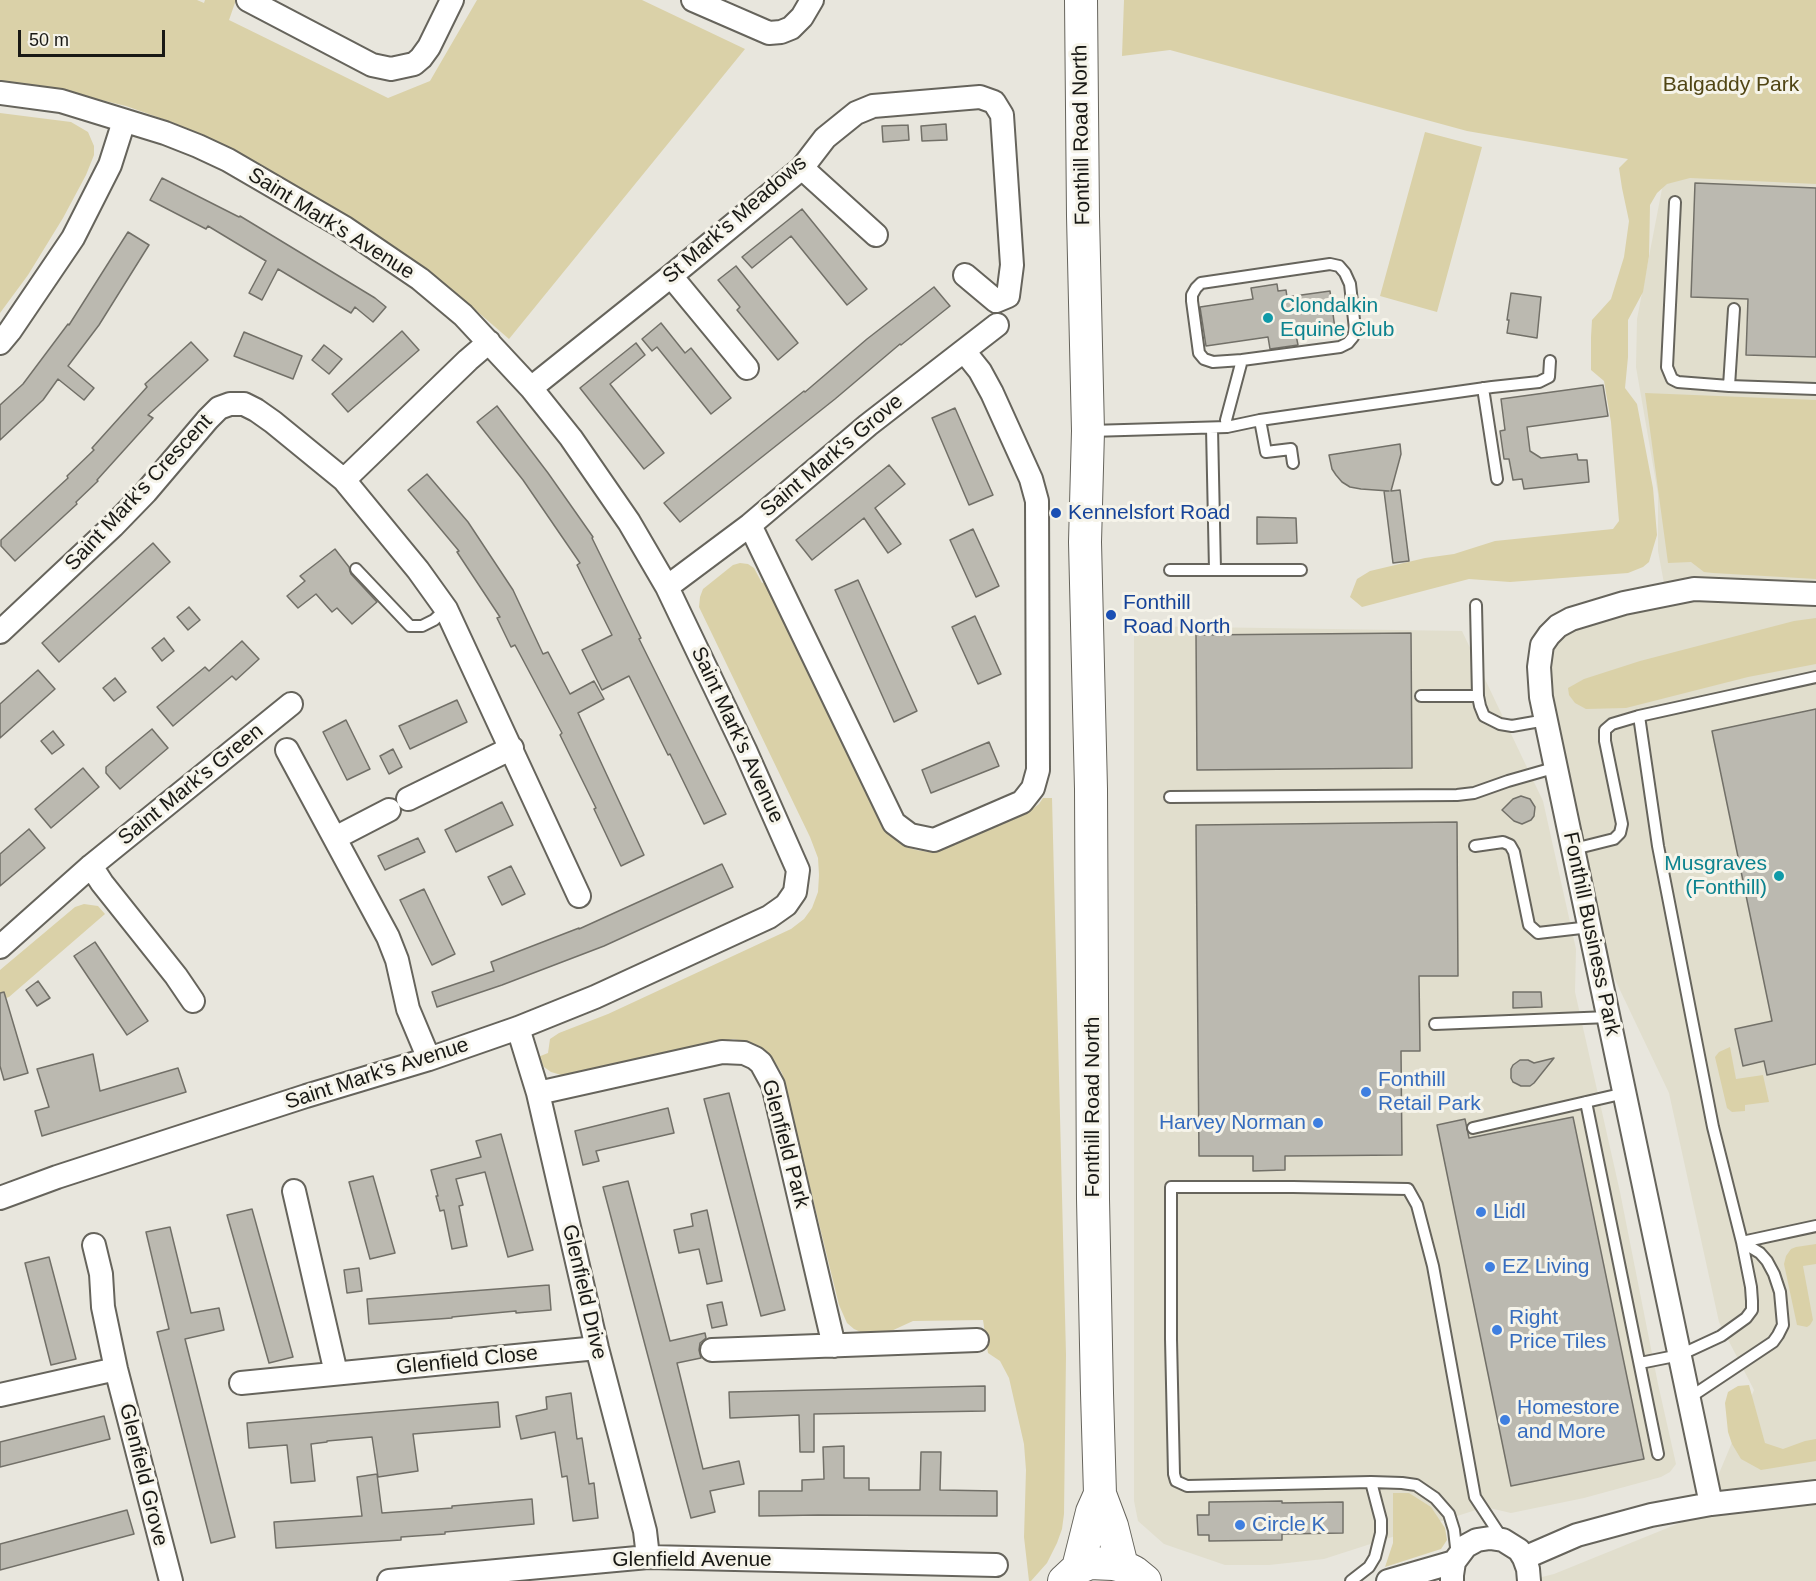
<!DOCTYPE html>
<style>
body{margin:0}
#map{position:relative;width:1816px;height:1581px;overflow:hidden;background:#e8e6dd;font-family:Helvetica,sans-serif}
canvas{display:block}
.scale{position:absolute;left:18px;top:30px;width:147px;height:27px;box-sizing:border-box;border:3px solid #191915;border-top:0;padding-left:8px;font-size:18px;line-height:21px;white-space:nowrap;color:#191915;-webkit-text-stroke:4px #f6f4ea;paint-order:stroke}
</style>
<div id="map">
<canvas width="1816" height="1581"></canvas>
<div class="scale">50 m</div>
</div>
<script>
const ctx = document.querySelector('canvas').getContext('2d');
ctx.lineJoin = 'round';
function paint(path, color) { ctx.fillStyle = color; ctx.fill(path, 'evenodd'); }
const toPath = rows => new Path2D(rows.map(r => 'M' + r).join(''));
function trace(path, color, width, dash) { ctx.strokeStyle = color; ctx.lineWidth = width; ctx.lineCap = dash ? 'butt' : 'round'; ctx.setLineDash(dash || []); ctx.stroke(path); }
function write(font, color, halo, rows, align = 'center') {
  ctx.font = font + ' Helvetica,sans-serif'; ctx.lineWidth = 6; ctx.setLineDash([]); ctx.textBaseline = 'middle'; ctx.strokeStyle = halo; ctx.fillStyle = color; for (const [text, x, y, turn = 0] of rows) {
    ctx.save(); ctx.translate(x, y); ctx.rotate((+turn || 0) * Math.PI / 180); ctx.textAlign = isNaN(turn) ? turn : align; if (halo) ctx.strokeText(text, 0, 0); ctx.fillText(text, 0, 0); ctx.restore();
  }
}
const built = toPath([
 [1666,168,1816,171,1816,1581,1526,1581,1554,1574,1702,1514,1754,1390,1719,1322,1669,1093,1590,927,1541,697,1549,635,1666,594,1658,551,1658,494,1636,367,1637,319],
 [1134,626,1462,631,1543,801,1576,949,1575,992,1620,1192,1658,1384,1676,1464,1670,1472,1661,1477,1584,1498,1511,1513,1485,1507,1324,1559,1269,1565,1225,1565,1164,1544,1138,1521,1134,1501]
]);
const green = toPath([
 [0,0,197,0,204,3,205,0,236,0,229,20,388,98,430,81,477,0,642,0,745,49,509,339,449,287,354,220,267,169,223,145,174,123,126,106,42,86,0,81],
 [1124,0,1816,0,1816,184,1690,178,1667,184,1657,193,1650,205,1649,256,1643,292,1628,320,1628,357,1625,388,1637,404,1653,488,1657,535,1649,562,1643,567,1628,573,1510,582,1469,579,1362,607,1350,597,1357,579,1370,571,1425,558,1454,554,1495,541,1613,529,1619,521,1611,422,1604,381,1591,370,1591,337,1592,320,1611,299,1624,257,1629,221,1622,188,1619,168,1628,159,1467,131,1170,50,1122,56],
 [0,113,71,122,88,132,94,146,94,155,86,175,63,218,28,275,0,313],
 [1425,132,1482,147,1437,312,1380,296],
 [1645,393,1816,400,1816,579,1713,573,1704,572,1691,562,1668,563],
 [740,563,748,564,754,568,762,583,771,580,886,829,892,837,904,846,916,850,929,852,942,849,1024,815,1039,804,1043,798,1052,798,1066,1355,1064,1514,1062,1529,1057,1543,1047,1563,1031,1581,1029,1581,1024,1537,1026,1470,1024,1444,1009,1378,1000,1361,988,1353,983,1320,913,1321,889,1332,863,1333,854,1329,847,1323,839,1305,782,1073,771,1056,761,1048,742,1041,733,1039,568,1077,551,1072,544,1067,538,1057,548,1053,550,1039,559,1033,608,1014,791,929,804,919,812,908,818,892,819,875,818,858,810,837,699,607,700,597,703,589,733,565],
 [1816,618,1816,664,1748,677,1626,708,1586,709,1575,703,1569,695,1568,688,1584,679,1640,661,1794,621],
 [84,904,98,906,105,914,9,997,0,1000,0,970,75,907],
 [1730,1047,1736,1079,1763,1075,1769,1102,1745,1105,1745,1111,1732,1112,1727,1108,1715,1057,1719,1052],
 [1816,1244,1816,1264,1803,1266,1813,1320,1810,1325,1807,1327,1797,1325,1784,1264,1786,1256,1791,1249,1796,1247],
 [1749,1385,1765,1443,1783,1449,1805,1441,1816,1439,1816,1461,1761,1470,1741,1459,1732,1444,1728,1432,1725,1403,1728,1392,1738,1386],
 [1393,1493,1409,1493,1431,1507,1445,1528,1447,1540,1441,1549,1385,1567,1393,1543]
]);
const building = toPath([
 [946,124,947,140,922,141,921,126,946,124],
 [908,125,909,140,883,142,882,126,908,125],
 [162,178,239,217,240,216,375,298,386,307,373,322,355,307,351,313,278,269,262,300,249,293,266,261,208,226,206,229,150,200,162,178],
 [1695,183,1816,188,1816,357,1746,355,1748,299,1691,297,1695,183],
 [802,209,867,289,847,305,791,236,752,268,742,257,802,209],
 [128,232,149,245,99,325,68,366,94,388,84,400,58,379,43,400,0,440,0,405,23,384,68,324,69,325,128,232],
 [736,266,798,343,778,360,737,310,740,307,718,280,736,266],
 [1277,284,1278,291,1286,290,1287,297,1330,291,1335,329,1296,335,1298,345,1270,349,1268,337,1206,346,1200,307,1253,299,1251,288,1277,284],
 [934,287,950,306,901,345,900,344,835,399,680,522,664,503,804,391,805,392,867,339,934,287],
 [1511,293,1541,297,1537,338,1507,333,1509,320,1507,320,1511,293],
 [661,323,685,353,691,348,731,398,711,414,657,347,652,351,642,339,661,323],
 [402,331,419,350,348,412,332,394,402,331],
 [244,332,302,356,293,379,234,356,244,332],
 [191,342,208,360,148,415,153,418,97,480,98,481,76,502,77,504,15,561,1,546,1,540,68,478,67,476,94,450,92,448,147,387,145,384,191,342],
 [636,343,645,355,610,384,664,453,644,469,580,388,636,343],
 [324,345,342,359,329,374,312,360,324,345],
 [1603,385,1608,416,1527,427,1530,451,1541,458,1577,454,1578,460,1587,460,1589,482,1524,489,1522,479,1513,480,1509,459,1504,459,1500,431,1505,430,1501,399,1603,385],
 [497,406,548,473,593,537,592,538,641,638,639,639,726,814,704,824,670,754,668,755,629,676,602,690,582,650,612,635,577,565,580,563,523,480,477,422,497,406],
 [955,408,993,495,969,505,932,418,955,408],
 [1400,444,1401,454,1391,491,1400,490,1409,561,1393,563,1384,491,1389,491,1361,489,1350,487,1342,482,1336,475,1332,469,1329,455,1400,444],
 [889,465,905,484,875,508,901,544,888,553,864,518,812,560,796,540,889,465],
 [427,474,468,522,513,590,543,654,548,652,570,694,594,681,604,699,578,713,644,855,621,866,594,809,596,808,560,735,562,733,515,645,511,647,497,618,500,617,457,552,459,551,408,490,427,474],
 [1257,517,1296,518,1297,543,1257,544,1257,517],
 [973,529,999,586,976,597,950,540,973,529],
 [153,543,170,562,59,662,42,643,153,543],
 [335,549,349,567,351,574,377,602,352,624,337,608,332,612,316,594,298,608,287,596,305,581,300,576,335,549],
 [858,580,917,711,894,722,835,590,858,580],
 [189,607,200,620,188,630,177,617,189,607],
 [975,616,1001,674,978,684,952,627,975,616],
 [1411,633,1412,768,1197,770,1196,635,1411,633],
 [164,638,174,651,162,661,152,648,164,638],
 [242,641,259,659,236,680,232,676,173,726,157,707,205,667,209,671,242,641],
 [38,670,55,689,0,738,0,704,38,670],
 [115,678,126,692,114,701,103,688,115,678],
 [457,700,467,722,410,749,399,726,457,700],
 [1816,709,1816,1064,1767,1075,1764,1061,1743,1066,1735,1029,1772,1021,1712,731,1816,709],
 [346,720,370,769,347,780,323,732,346,720],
 [152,729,168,748,120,789,106,773,106,767,152,729],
 [53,731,64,745,52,754,41,741,53,731],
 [989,742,999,766,931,793,922,770,989,742],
 [393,749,402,767,389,774,380,756,393,749],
 [83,768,99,787,51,828,35,809,83,768],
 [1521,796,1530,799,1535,807,1534,816,1531,820,1522,824,1514,821,1502,810,1513,799,1521,796],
 [502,802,513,825,456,852,445,830,502,802],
 [1457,822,1458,976,1419,976,1420,1051,1401,1051,1402,1155,1285,1156,1285,1170,1253,1171,1253,1156,1199,1156,1196,825,1457,822],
 [29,829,45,848,0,886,0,854,29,829],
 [418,838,425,852,385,870,378,856,418,838],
 [722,864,733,887,604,946,502,985,437,1007,432,992,494,971,491,962,579,928,579,929,722,864],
 [511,866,525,894,502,905,488,877,511,866],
 [424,889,455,954,432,965,400,900,424,889],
 [95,942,148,1021,127,1035,74,956,95,942],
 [38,981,50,998,37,1006,26,990,38,981],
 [4,992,28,1073,4,1080,0,1066,0,993,4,992],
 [1513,992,1541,992,1542,1007,1513,1008,1513,992],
 [93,1054,100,1091,178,1068,186,1092,42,1136,35,1111,49,1107,37,1069,93,1054],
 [1554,1058,1534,1083,1530,1086,1521,1086,1513,1082,1511,1078,1511,1069,1513,1065,1520,1060,1528,1060,1534,1063,1554,1058],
 [729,1093,785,1310,761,1316,704,1099,729,1093],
 [668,1108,674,1133,596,1151,599,1161,583,1165,575,1131,668,1108],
 [1573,1117,1644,1459,1511,1486,1437,1125,1465,1119,1469,1138,1573,1117],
 [501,1134,533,1250,508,1257,485,1172,456,1179,463,1205,459,1206,467,1246,452,1249,444,1210,440,1211,436,1196,438,1196,431,1170,481,1157,476,1141,501,1134],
 [373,1176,395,1253,370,1259,349,1182,373,1176],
 [628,1181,670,1341,705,1333,706,1338,700,1343,699,1350,701,1358,677,1363,703,1469,739,1461,744,1484,710,1491,715,1512,691,1518,603,1187,628,1181],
 [252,1209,293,1357,269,1363,227,1215,252,1209],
 [707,1210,722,1281,707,1284,699,1249,679,1253,674,1230,693,1226,691,1214,707,1210],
 [170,1227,191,1313,219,1308,224,1330,185,1339,235,1537,211,1543,157,1332,169,1329,146,1232,170,1227],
 [49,1257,76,1359,51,1365,25,1263,49,1257],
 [359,1268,362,1291,347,1293,344,1270,359,1268],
 [549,1285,551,1310,516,1313,516,1311,452,1317,452,1318,369,1324,367,1299,549,1285],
 [722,1302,727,1325,712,1328,707,1305,722,1302],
 [985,1386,985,1411,814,1414,814,1452,800,1452,799,1415,730,1418,729,1392,985,1386],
 [571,1393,577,1439,582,1438,589,1484,594,1483,598,1518,573,1521,567,1476,562,1477,555,1432,521,1439,516,1416,547,1409,546,1397,571,1393],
 [498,1402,500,1427,413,1434,418,1471,378,1477,372,1437,327,1441,327,1442,311,1444,315,1481,291,1483,287,1445,249,1448,247,1423,498,1402],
 [104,1416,110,1439,0,1467,0,1442,104,1416],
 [844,1446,844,1478,869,1478,869,1490,920,1490,921,1452,941,1452,940,1490,997,1491,997,1516,818,1515,759,1516,759,1491,802,1491,802,1480,824,1479,823,1447,844,1446],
 [377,1474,382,1513,452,1508,452,1506,532,1499,534,1524,445,1532,445,1534,401,1537,401,1540,276,1548,274,1522,362,1516,357,1477,377,1474],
 [1282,1501,1282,1503,1343,1502,1343,1533,1282,1534,1282,1540,1209,1541,1209,1535,1198,1535,1197,1515,1209,1515,1209,1502,1282,1501],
 [127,1510,134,1534,0,1570,0,1544,127,1510]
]);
const lane = toPath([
 [1675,202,1667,367,1672,379,1678,382,1729,386,1816,389],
 [1729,386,1734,309],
 [1483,388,1497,479],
 [1260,420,1266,452,1291,449,1293,463],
 [1227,427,1226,420,1242,360,1213,362,1204,359,1199,353,1192,301,1192,295,1196,288,1201,283,1330,264,1339,266,1345,273,1350,284,1355,329,1353,337,1348,343,1340,347,1242,360],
 [1212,428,1215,570],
 [1090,431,1227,427,1260,420,1492,387,1539,382,1549,377,1550,361],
 [356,569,410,626,422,626,434,620,446,609],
 [1170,570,1301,570],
 [1476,605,1478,696,1480,706,1484,716,1500,724,1512,726,1546,720],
 [1421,696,1478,696],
 [1170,797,1457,795,1474,793,1508,781,1557,767],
 [1475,846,1503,842,1510,845,1514,852,1529,925,1538,933,1590,927],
 [1574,849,1614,839,1620,833,1622,824,1605,741,1605,730,1612,724,1639,716],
 [1435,1024,1609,1017],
 [1586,1102,1658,1454],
 [1473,1128,1625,1093],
 [1742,1242,1816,1226],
 [1640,1363,1680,1355,1721,1336,1746,1318,1752,1310,1752,1301,1751,1287,1742,1242,1713,1127,1658,846,1639,716,1816,677],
 [1689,1398,1773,1342,1778,1335,1783,1325,1780,1292,1774,1274,1767,1261,1760,1253,1742,1242],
 [1457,1556,1454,1530,1449,1514,1435,1498,1416,1485,1402,1483,1371,1482,1187,1486,1176,1481,1174,1474,1171,1339,1171,1187,1293,1187,1408,1189,1417,1205,1433,1266,1475,1497,1502,1538],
 [1351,1581,1369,1567,1375,1557,1381,1533,1381,1520,1371,1482]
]);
const street = toPath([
 [248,0,372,65,391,69,414,64,421,58,429,47,452,0],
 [693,0,769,33,781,32,791,28,802,17,812,0],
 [0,93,61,101,165,133,198,146,228,160,345,228,420,279,463,315,531,388,571,438,629,522,667,587,745,750,798,870,795,892,786,905,769,917,595,997,518,1028,429,1059,306,1096,57,1177,0,1198],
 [802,168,876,235],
 [671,276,747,368],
 [0,343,10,331,73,238,110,165,124,121],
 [531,388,671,276,802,168,825,138,856,113,873,106,980,97,994,102,1002,115,1012,265,1008,296,996,301,965,275],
 [344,480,468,360,489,342],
 [750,525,894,823,910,835,934,840,1022,802,1033,788,1038,770,1037,501,1031,479,992,393,980,371,964,351],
 [667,587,750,525,868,425,997,325],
 [0,632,113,526,146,492,208,419,219,408,230,404,244,404,256,410,273,422,344,480,418,570,446,609,579,896],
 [287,750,388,937,397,960,408,1009,429,1059],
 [408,799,512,748],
 [335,838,389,810],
 [91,866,102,883,176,976,193,1001],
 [0,947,91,866,291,704],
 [518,1028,538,1093,597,1348,645,1531,648,1557],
 [538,1093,722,1052,744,1053,755,1058,761,1063,773,1085,834,1346],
 [294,1191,336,1373],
 [94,1245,101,1274,103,1307,116,1369,171,1581],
 [712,1350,977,1340],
 [241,1383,597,1348],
 [0,1395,116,1369],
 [1711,1504,1541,697,1539,667,1542,645,1549,635,1558,626,1571,619,1624,603,1694,589,1816,594],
 [1524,1558,1577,1535,1651,1515,1711,1504,1816,1492],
 [389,1581,648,1557,996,1565],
 [1388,1581,1454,1562],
 [1452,1581,1452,1575,1454,1562,1466,1546,1477,1540,1490,1538,1503,1540,1519,1550,1524,1558,1528,1569,1529,1581]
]);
const secondary = toPath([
 [1081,0,1083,216,1088,431,1085,542,1091,789,1093,1199,1097,1393,1100,1494,1112,1526,1122,1566],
 [1078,1568,1092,1512,1100,1494],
 [1064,1581,1078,1568,1090,1563,1113,1564,1122,1566,1134,1572,1145,1581]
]);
const markers = [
 [1268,318,6,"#0f9aa8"],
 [1056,513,6,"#1a4fb4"],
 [1111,615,6,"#1a4fb4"],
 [1779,876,6,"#0f9aa8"],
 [1366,1092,6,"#3f7fe0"],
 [1318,1123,6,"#3f7fe0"],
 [1481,1212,6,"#3f7fe0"],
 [1490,1267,6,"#3f7fe0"],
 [1497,1330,6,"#3f7fe0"],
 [1505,1420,6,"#3f7fe0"],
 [1240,1525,6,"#3f7fe0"]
];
const parkNames = [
 ["Balgaddy Park",1731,85]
];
const streetNames = [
 ["Fonthill Road North",1082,135,-91],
 ["St Mark's Meadows",735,220,-41],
 ["Saint Mark's Avenue",331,224,32],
 ["Saint Mark's Grove",832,456,-40],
 ["Saint Mark's Crescent",139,493,-47],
 ["Saint Mark's Avenue",737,735,65],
 ["Saint Mark's Green",191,785,-39],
 ["Fonthill Business Park",1591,934,78],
 ["Saint Mark's Avenue",377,1074,-18],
 ["Fonthill Road North",1093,1107,-90],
 ["Glenfield Park",785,1144,75],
 ["Glenfield Drive",584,1292,77],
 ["Glenfield Close",467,1361,-6],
 ["Glenfield Grove",143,1475,76],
 ["Glenfield Avenue",692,1560]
];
const cultureNames = [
 ["Clondalkin",1280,306],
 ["Equine Club",1280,330],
 ["Musgraves",1767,864,"right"],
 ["(Fonthill)",1767,888,"right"]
];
const transitNames = [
 ["Kennelsfort Road",1068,513],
 ["Fonthill",1123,603],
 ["Road North",1123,627]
];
const shopNames = [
 ["Fonthill",1378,1080],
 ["Retail Park",1378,1104],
 ["Harvey Norman",1306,1123,"right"],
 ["Lidl",1493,1212],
 ["EZ Living",1502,1267],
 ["Right",1509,1318],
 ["Price Tiles",1509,1342],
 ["Homestore",1517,1408],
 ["and More",1517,1432],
 ["Circle K",1252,1525]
];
paint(built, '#e1decd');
paint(green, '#dad1a8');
paint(building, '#bbb9b0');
trace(building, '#727068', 1.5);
trace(lane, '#66645c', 14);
trace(street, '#66645c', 26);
trace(secondary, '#66645c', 34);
trace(lane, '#fff', 10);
trace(street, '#fff', 22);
trace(secondary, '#fff', 32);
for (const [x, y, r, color] of markers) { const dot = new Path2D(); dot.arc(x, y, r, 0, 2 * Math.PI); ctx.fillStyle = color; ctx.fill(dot); trace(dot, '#f6f4ea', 2); }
write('21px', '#504514', '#f6f4ea', parkNames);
write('21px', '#191915', '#f6f4ea', streetNames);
write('21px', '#0d838f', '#f6f4ea', cultureNames, 'left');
write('21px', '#164399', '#f6f4ea', transitNames, 'left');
write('21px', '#366cbe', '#f6f4ea', shopNames, 'left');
</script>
